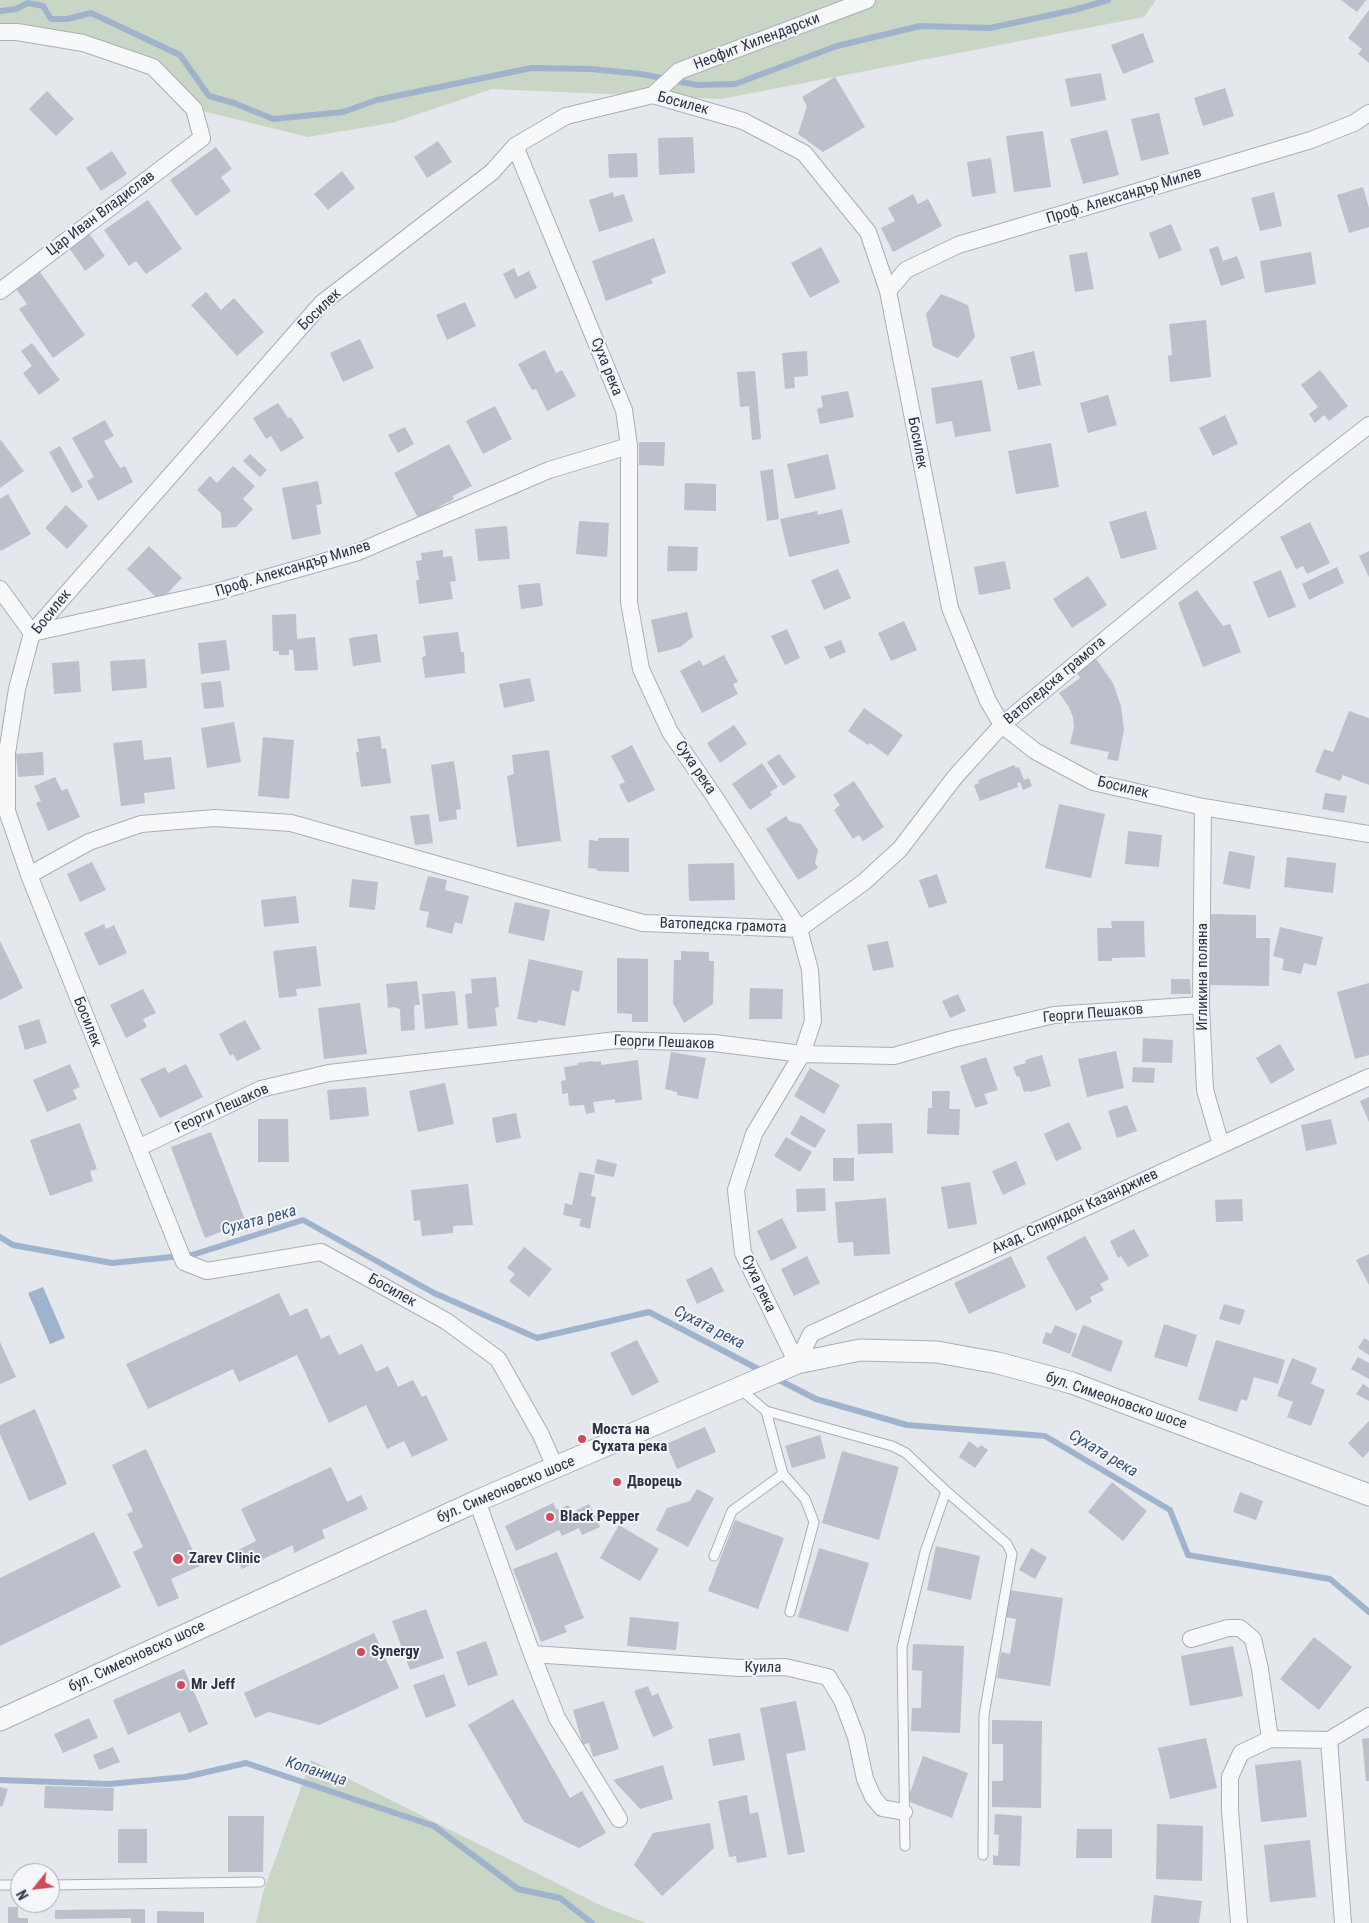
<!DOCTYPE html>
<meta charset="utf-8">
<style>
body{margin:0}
#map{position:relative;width:1369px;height:1923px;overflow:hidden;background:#e4e7ec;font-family:"Roboto Condensed",sans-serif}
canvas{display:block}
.north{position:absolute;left:10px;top:1863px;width:50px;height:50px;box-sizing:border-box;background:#f4f6f9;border:1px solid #a4a8b1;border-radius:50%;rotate:241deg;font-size:14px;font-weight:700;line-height:20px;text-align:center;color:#2b3445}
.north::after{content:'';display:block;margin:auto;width:18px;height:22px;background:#d1495b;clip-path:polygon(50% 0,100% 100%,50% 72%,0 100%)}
</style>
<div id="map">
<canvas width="1369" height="1923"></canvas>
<div class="north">N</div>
</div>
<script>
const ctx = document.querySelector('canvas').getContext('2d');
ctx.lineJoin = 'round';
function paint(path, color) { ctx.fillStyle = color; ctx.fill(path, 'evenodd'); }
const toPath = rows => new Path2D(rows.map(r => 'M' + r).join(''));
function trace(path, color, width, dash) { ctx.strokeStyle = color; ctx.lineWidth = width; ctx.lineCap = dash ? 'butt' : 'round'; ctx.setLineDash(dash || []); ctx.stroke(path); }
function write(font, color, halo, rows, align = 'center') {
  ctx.font = font + ' "Roboto Condensed",sans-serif'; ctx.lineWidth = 4; ctx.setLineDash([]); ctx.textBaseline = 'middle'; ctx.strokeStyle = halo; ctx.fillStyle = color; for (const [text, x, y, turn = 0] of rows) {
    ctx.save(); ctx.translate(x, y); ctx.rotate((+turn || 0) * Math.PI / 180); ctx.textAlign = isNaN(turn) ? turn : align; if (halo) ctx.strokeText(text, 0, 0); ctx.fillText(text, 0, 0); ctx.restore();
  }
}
const green = toPath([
 [0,0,1156,0,1144,17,721,99,492,89,392,123,308,137,194,109,153,67,0,32],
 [311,1760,602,1906,646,1923,256,1923,263,1893]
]);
const water = toPath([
 [43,1287,65,1338,50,1344,28,1293]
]);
const stream = toPath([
 [0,11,16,9,28,3,43,6,51,19,67,19,91,13,180,55,209,96,234,103,273,119,343,112,377,100,531,68,591,69,641,74,697,85,735,84,837,46,920,26,990,28,1074,10,1108,0],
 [0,1237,13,1245,112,1263,192,1255,303,1220,434,1293,537,1338,649,1312,764,1372],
 [775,1378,816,1399,907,1425,1045,1436,1170,1510,1188,1555,1330,1579,1369,1612],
 [0,1780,109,1784,185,1777,246,1763,434,1826,518,1889,560,1898,592,1923]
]);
const building = toPath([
 [1341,0,1366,0,1357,12],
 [1369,10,1369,63,1358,54,1362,49,1348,38],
 [1143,33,1154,62,1123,74,1111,45],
 [1101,73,1106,100,1071,107,1065,79],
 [835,77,865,127,823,152,798,134,807,106,802,97],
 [1225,88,1234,116,1203,126,1194,98],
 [47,91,74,119,56,136,29,109],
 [1159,113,1169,154,1141,161,1131,119],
 [1107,130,1119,175,1083,184,1070,139],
 [1043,131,1051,187,1014,192,1006,136],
 [693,137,695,173,659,175,658,138],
 [438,141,452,162,427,178,414,157],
 [216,147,232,169,221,177,231,191,196,216,170,180],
 [112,151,127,174,101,191,86,168],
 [637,153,638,177,609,178,608,154],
 [991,158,996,193,972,197,967,162],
 [342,171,355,188,328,210,314,194],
 [1363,187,1369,208,1369,227,1349,233,1337,195],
 [613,192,614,197,624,194,633,221,599,232,589,200],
 [1274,192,1282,226,1260,231,1251,198],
 [913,194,918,204,928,199,942,226,893,252,881,228,895,221,888,208],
 [148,200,182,249,146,274,136,261,129,266,104,230],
 [1171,224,1182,250,1159,259,1149,233],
 [88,232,105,256,85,271,68,246],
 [654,238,666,273,651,279,653,283,606,301,592,261],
 [1218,246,1223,261,1237,256,1245,278,1221,286,1209,249],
 [821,247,840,282,810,298,791,263],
 [1087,252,1094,289,1075,292,1069,255],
 [1311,252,1316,284,1265,293,1260,261],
 [514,268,518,277,529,271,537,288,515,299,503,274],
 [40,272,85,335,53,358,19,309,27,304,16,289],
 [206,292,221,310,234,298,264,332,237,356,191,305],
 [941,294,968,305,975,337,958,358,933,347,926,314],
 [465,302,476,326,447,340,436,315],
 [1206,320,1211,377,1170,382,1168,356,1172,355,1169,324],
 [360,339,374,368,343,382,330,353],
 [32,343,60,380,39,395,23,373,32,366,21,351],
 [545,350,556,373,562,370,576,396,547,411,536,389,532,390,518,364],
 [807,351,808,376,794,377,795,388,785,389,782,353],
 [1034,351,1041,385,1018,390,1010,357],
 [1320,370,1348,406,1329,421,1324,415,1315,423,1309,414,1318,407,1301,385],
 [755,371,761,439,752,440,749,406,740,407,737,372],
 [982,380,991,431,955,437,952,421,936,424,931,388],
 [848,391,854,417,820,424,817,409,823,407,821,396],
 [1108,395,1117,425,1088,433,1080,403],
 [278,403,288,418,291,417,304,438,281,452,271,436,266,439,253,418],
 [495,406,512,439,483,454,466,421],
 [1225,415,1238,444,1213,456,1199,428],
 [105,420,114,436,104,441,120,468,125,466,133,482,98,501,87,481,94,477,72,438],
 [405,427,414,444,398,453,388,435],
 [0,439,24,471,0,488],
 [639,442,665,442,664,466,639,465],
 [1051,443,1059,487,1016,494,1008,451],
 [449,444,472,486,453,496,454,499,418,518,394,473],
 [60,446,83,487,72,493,49,452],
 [250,454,267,470,260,477,243,461],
 [828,454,836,489,795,499,787,464],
 [233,466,255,486,243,499,253,509,236,527,222,528,221,513,197,490,210,476,217,483],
 [773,469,779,519,767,521,760,471],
 [318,481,322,504,316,505,321,534,292,540,282,488],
 [685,483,716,484,716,511,684,510],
 [8,494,31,534,1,551,0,549,0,499],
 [66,505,88,526,67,549,45,528],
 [842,509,850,543,789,557,780,519,817,511,818,515],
 [1146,511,1157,549,1121,559,1109,522],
 [579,521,609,523,607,557,576,554],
 [1310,522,1330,563,1307,574,1303,566,1296,569,1280,537],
 [507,526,510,559,478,561,475,529],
 [149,546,182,578,160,601,127,569],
 [668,546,698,547,697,571,667,571],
 [443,550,443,557,452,556,456,581,450,582,453,599,419,604,416,580,419,580,416,561,422,560,421,553],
 [1369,551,1369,577,1359,556],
 [1005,561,1011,589,979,595,974,567],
 [1337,567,1344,583,1309,600,1302,584],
 [838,569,851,598,824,610,811,580],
 [1281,570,1296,607,1268,618,1253,582],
 [1088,576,1107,605,1072,628,1053,599],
 [540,583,543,606,521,609,518,585],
 [1197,590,1223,626,1230,624,1241,652,1203,667,1178,603],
 [687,612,693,637,680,647,658,653,651,620],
 [296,614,297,639,315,637,318,670,295,671,293,650,289,650,289,655,279,655,279,651,273,651,272,615],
 [904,621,917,650,891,661,878,633],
 [787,629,800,658,785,665,771,636],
 [458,632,461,652,464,652,465,673,425,678,422,657,426,656,423,636],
 [377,634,381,662,353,666,349,638],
 [226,640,230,670,201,674,198,643],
 [841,640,846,652,830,659,824,647],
 [724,655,738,682,733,684,738,694,702,713,680,671,700,660,703,666],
 [145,659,147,688,112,691,110,661],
 [1096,659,1113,683,1121,706,1124,730,1118,761,1107,759,1109,752,1070,744,1074,727,1073,717,1069,707,1059,693,1080,678,1077,673],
 [79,661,81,692,54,694,52,663],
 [530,678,535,701,504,708,499,684],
 [221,681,224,707,204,709,201,683],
 [864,708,903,735,888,756,870,743,868,745,848,731],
 [1349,711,1369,718,1369,785,1343,775,1340,781,1315,772,1324,749,1333,752],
 [234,722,241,762,207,768,201,728],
 [734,725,747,744,720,763,707,743],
 [380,736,382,749,386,748,391,783,361,787,356,752,359,752,357,739],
 [263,737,294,740,289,799,258,796],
 [142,740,144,760,171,757,175,789,144,793,145,803,121,806,113,743],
 [632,745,655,790,628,803,619,785,625,782,611,756],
 [549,750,561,841,517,847,507,776,514,774,512,755],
 [43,752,44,775,18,777,16,754],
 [779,754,796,777,783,786,767,762],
 [454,761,461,809,456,810,457,819,439,822,431,765],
 [762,763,778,787,770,792,772,795,750,810,732,784],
 [1014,765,1016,768,1019,767,1024,780,1029,778,1032,786,1023,790,1020,782,1017,783,1018,787,980,801,974,785,979,783,978,780],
 [55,777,62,791,67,788,80,817,48,831,36,803,41,801,34,786],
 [854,781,884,827,863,841,859,835,853,839,834,810,840,805,833,795],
 [1325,793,1347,796,1344,813,1322,809],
 [1059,804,1105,814,1091,878,1045,868],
 [429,814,433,843,415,845,410,816],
 [786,816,789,821,801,824,818,850,815,863,818,868,798,880,766,829],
 [1128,831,1162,835,1159,867,1125,864],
 [598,838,629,838,629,872,597,871,597,869,588,868,589,840,598,841],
 [1229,851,1255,856,1250,889,1223,884],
 [1287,857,1336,863,1333,893,1284,887],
 [92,862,106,890,80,902,67,874],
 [734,863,735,900,689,901,688,864],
 [937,874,947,903,929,908,919,880],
 [428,876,447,880,445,890,469,896,462,924,455,922,452,934,426,927,429,912,419,910],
 [352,879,378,882,375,910,349,907],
 [296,896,299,923,264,927,261,900],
 [515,902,550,910,544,941,508,933],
 [1211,914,1256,915,1256,938,1270,938,1269,986,1210,985],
 [1111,921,1144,921,1145,957,1112,958,1112,961,1098,961,1097,928,1112,928],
 [104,924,106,929,114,925,127,953,99,966,84,933],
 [1280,927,1323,937,1316,966,1304,963,1301,974,1282,970,1284,959,1273,956],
 [0,941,23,988,0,1000],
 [888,941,894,967,873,971,867,945],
 [316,946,321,986,296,989,297,996,279,998,273,951],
 [681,951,709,952,709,961,714,961,713,1004,684,1023,673,1003,674,960,681,960],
 [617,958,648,959,648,1022,632,1022,632,1014,617,1013],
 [529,959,583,971,579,992,572,990,565,1026,538,1020,537,1023,517,1019],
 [496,977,499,1007,495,1008,497,1026,468,1029,465,994,472,993,471,979],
 [1171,979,1190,979,1191,994,1171,994],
 [417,981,420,1005,415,1005,414,1008,415,1030,401,1031,400,1009,394,1007,388,1008,386,984],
 [1369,983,1369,1055,1355,1059,1337,992],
 [750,988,783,989,782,1019,749,1019],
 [143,989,156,1013,143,1019,147,1027,126,1038,110,1005],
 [455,991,458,1025,425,1029,422,994],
 [958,994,966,1011,950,1018,942,1001],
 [360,1003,367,1054,324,1059,318,1008],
 [39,1019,47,1043,25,1050,18,1026],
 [245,1020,261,1049,237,1061,233,1054,230,1056,219,1034],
 [1143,1038,1173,1040,1172,1063,1142,1062],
 [1280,1044,1295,1070,1271,1084,1256,1058],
 [1116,1051,1124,1088,1087,1097,1078,1059],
 [671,1052,706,1058,698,1099,677,1095,677,1092,665,1089],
 [1042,1055,1051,1086,1030,1092,1029,1091,1024,1092,1019,1076,1017,1077,1013,1067,1026,1063,1025,1060],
 [986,1057,998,1090,984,1094,988,1104,975,1108,960,1066],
 [638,1060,642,1100,615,1103,615,1099,593,1102,595,1112,586,1114,584,1105,569,1106,568,1093,562,1094,561,1081,566,1080,564,1067,578,1065,577,1063,593,1061,593,1062,601,1061,601,1065],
 [70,1064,80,1087,73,1090,77,1099,47,1112,33,1080],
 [186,1064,203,1097,160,1118,140,1079,165,1067,168,1073],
 [1133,1067,1155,1068,1154,1083,1132,1082],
 [810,1068,840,1085,824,1114,794,1096],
 [445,1083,454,1124,418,1132,409,1091],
 [366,1087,369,1116,330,1120,327,1090],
 [932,1091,950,1091,949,1109,960,1109,959,1135,927,1134,928,1108,932,1108],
 [1369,1097,1369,1122,1360,1101],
 [1127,1105,1137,1131,1117,1138,1108,1111],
 [516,1113,521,1138,496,1143,492,1118],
 [801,1115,826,1130,815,1148,790,1134],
 [258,1119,288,1119,289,1162,258,1162],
 [1331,1119,1337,1144,1306,1151,1301,1125],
 [1069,1122,1082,1149,1056,1161,1044,1134],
 [80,1123,97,1169,90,1171,93,1181,50,1196,30,1140],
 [892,1123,893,1153,858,1154,857,1124],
 [211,1132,246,1222,205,1238,171,1147],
 [786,1137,812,1152,800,1172,774,1156],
 [833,1158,854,1158,854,1181,833,1181],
 [597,1159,617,1164,614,1177,594,1173],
 [1016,1161,1026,1184,1003,1195,992,1171],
 [579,1172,595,1175,591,1196,596,1197,590,1229,579,1226,581,1219,563,1215,565,1203,572,1205],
 [970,1182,977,1224,948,1229,941,1187],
 [468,1184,473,1225,453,1226,453,1233,422,1236,420,1220,414,1221,411,1190],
 [825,1188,826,1211,797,1212,796,1189],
 [886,1198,890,1254,854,1256,853,1242,838,1243,835,1202],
 [1242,1199,1243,1221,1216,1222,1215,1200],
 [782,1218,797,1248,771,1261,757,1231],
 [1134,1229,1149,1256,1128,1267,1121,1256,1118,1258,1110,1241],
 [1085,1236,1109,1279,1100,1284,1104,1290,1090,1297,1092,1302,1076,1311,1046,1257],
 [524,1247,552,1269,529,1297,509,1281,515,1274,507,1268],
 [1369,1254,1369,1285,1356,1260],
 [807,1256,820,1283,794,1296,781,1269],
 [1011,1256,1026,1287,969,1314,954,1283],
 [712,1267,724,1291,697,1304,686,1280],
 [279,1293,290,1316,307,1308,321,1339,329,1335,339,1355,362,1344,376,1372,388,1366,398,1387,413,1380,422,1397,426,1395,448,1440,412,1457,404,1441,387,1449,366,1405,329,1423,297,1355,239,1382,233,1369,148,1409,126,1364],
 [1224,1304,1245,1310,1240,1325,1219,1319],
 [1164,1324,1197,1335,1187,1367,1154,1357],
 [1055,1325,1077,1334,1070,1354,1042,1343,1046,1332,1051,1334],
 [1083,1325,1123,1341,1111,1372,1071,1356],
 [1364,1338,1369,1341,1369,1355,1358,1348],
 [637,1340,659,1382,632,1396,610,1353],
 [1216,1340,1285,1360,1278,1384,1254,1377,1247,1401,1241,1399,1237,1412,1198,1400],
 [0,1342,16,1377,0,1384],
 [1358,1357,1369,1363,1369,1379,1351,1369],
 [1292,1358,1317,1368,1311,1384,1325,1390,1311,1426,1287,1417,1293,1402,1277,1396],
 [1363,1384,1369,1388,1369,1401,1356,1394],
 [35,1409,67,1484,29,1501,0,1434,0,1425],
 [1369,1421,1369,1451,1363,1458,1348,1443],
 [705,1427,716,1452,677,1469,666,1444],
 [820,1435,826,1458,792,1468,785,1446],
 [969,1441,978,1448,981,1445,988,1450,975,1468,959,1457],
 [146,1449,200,1566,171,1579,179,1598,158,1607,133,1552,143,1547,127,1514,133,1511,112,1465],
 [842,1451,899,1467,879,1540,822,1523],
 [331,1467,347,1502,361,1495,368,1509,322,1530,325,1538,294,1553,293,1545,242,1569,234,1552,256,1541,241,1509],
 [1112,1482,1147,1511,1123,1541,1088,1512],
 [697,1489,714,1498,688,1547,656,1530,667,1508,690,1501],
 [1240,1492,1263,1501,1256,1520,1233,1512],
 [553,1503,557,1510,568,1505,573,1512,589,1504,600,1527,582,1535,579,1528,562,1536,559,1530,516,1551,505,1526],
 [735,1520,784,1538,758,1609,708,1591],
 [619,1525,659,1549,640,1581,600,1558],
 [94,1532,121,1587,0,1646,0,1578],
 [936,1546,980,1556,971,1600,927,1590],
 [819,1548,869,1563,848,1632,798,1617],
 [1031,1548,1047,1557,1035,1579,1019,1570],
 [557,1552,584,1618,564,1626,567,1632,541,1642,513,1569],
 [1009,1590,1063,1598,1050,1686,997,1678,1001,1652,1010,1654,1016,1619,1006,1617],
 [426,1609,444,1658,410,1670,392,1621],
 [630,1617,679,1622,676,1650,627,1646],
 [374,1633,399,1688,319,1725,269,1712,255,1718,244,1693],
 [1314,1637,1352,1667,1319,1710,1280,1679],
 [486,1641,498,1675,468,1686,456,1652],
 [913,1644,964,1646,960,1733,911,1731,912,1708,921,1708,922,1671,912,1670],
 [1233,1646,1243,1696,1190,1706,1181,1656],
 [184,1669,208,1724,189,1733,180,1712,128,1735,113,1700],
 [444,1674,456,1706,426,1718,413,1685],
 [648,1686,652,1696,658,1693,673,1728,653,1737,634,1691],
 [513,1699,570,1798,582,1791,606,1833,579,1848,524,1822,468,1725],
 [604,1701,619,1749,593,1757,589,1743,583,1745,573,1710],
 [796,1701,806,1750,786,1754,805,1852,788,1855,760,1708],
 [89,1718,98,1738,63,1753,54,1734],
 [992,1720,1042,1721,1041,1808,992,1807,992,1781,1003,1781,1003,1744,992,1744],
 [740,1733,745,1760,713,1766,708,1739],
 [1206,1738,1217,1788,1170,1799,1158,1748],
 [1369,1738,1369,1781,1366,1781,1362,1739],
 [113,1747,120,1762,99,1770,93,1755],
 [923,1756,968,1773,952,1818,907,1801],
 [1301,1760,1307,1817,1261,1822,1255,1765],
 [663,1765,673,1799,640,1809,613,1780],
 [45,1786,114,1788,113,1811,44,1808],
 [0,1787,8,1789,2,1807,0,1806],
 [747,1795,750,1814,758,1812,767,1857,737,1863,736,1856,729,1857,718,1801],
 [995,1814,1022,1816,1020,1866,993,1865,993,1855,998,1856,999,1835,994,1834],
 [228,1816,264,1816,263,1872,228,1872],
 [710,1823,714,1848,662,1896,634,1865,653,1833],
 [1157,1824,1203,1826,1202,1881,1156,1879],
 [118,1829,147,1829,147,1863,118,1863],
 [1077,1829,1112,1829,1112,1858,1076,1858],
 [1310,1840,1316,1897,1270,1902,1264,1845],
 [1154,1895,1202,1901,1199,1923,1151,1923],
 [8,1907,18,1907,18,1918,28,1918,28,1923,8,1923],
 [145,1909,145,1923,131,1923,131,1918,55,1919,55,1910],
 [157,1911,204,1912,204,1923,157,1923]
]);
const service = toPath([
 [740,1389,766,1411,783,1474,805,1499,814,1522,790,1612],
 [766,1411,892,1446,906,1453,946,1491,1007,1544,1012,1554,984,1715,983,1855],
 [714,1556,732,1511,783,1474],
 [905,1846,902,1647,925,1552,946,1491],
 [0,1885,20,1885],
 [50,1885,260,1882]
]);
const minor = toPath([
 [0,32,17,32,83,43,153,67,194,109,202,138,0,291],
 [653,95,679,71,867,0],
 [515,146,624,410,629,446,629,602,641,669,670,732,714,796,799,929,810,970,813,1021,802,1054,754,1134,736,1190,743,1253,797,1363],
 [888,291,906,270,958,245,1311,140,1354,123,1369,113],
 [0,589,32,633,216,592,358,552,549,470,629,446],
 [1203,807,1201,1005,1205,1090,1221,1145],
 [29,875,89,842,141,824,215,818,291,823,643,923,799,929,864,882,900,849,955,777,1002,725,1301,478,1369,425],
 [138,1148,261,1089,329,1073,617,1040,714,1043,802,1054,894,1056,953,1039,1054,1015,1201,1005],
 [797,1363,811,1334,1369,1077],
 [556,1469,541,1435,498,1359,446,1321,321,1252,207,1271,184,1262,29,875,7,811,7,753,17,689,32,633,322,303,492,172,515,146,566,116,653,95,743,121,804,153,868,232,888,291,950,608,988,701,1002,725,1035,751,1093,782,1203,807,1369,834],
 [477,1501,532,1654,557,1718,619,1819],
 [1191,1639,1228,1628,1240,1628,1253,1639,1260,1669,1270,1739],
 [532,1654,740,1668,785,1667,828,1677,842,1700,856,1737,865,1779,873,1797,882,1808,904,1812],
 [1329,1740,1343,1923],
 [1239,1923,1230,1810,1230,1777,1241,1753,1270,1739,1329,1740,1369,1716]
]);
const tertiary = toPath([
 [0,1720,477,1501,797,1363,860,1350,937,1352,998,1363,1072,1383,1369,1495]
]);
const markers = [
 [582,1439,5,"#d1495b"],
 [617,1482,5,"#d1495b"],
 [550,1517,5,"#d1495b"],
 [178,1559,6,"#d1495b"],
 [361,1652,5,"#d1495b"],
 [181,1685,5,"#d1495b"]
];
const streetNames = [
 ["Неофит Хилендарски",757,42,-21],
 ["Босилек",683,104,15],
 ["Проф. Александър Милев",1124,196,-17],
 ["Цар Иван Владислав",101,214,-37],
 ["Босилек",320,310,-44],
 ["Суха река",606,367,68],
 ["Босилек",917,443,79],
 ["Проф. Александър Милев",293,569,-17],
 ["Босилек",52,612,-51],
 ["Ватопедска грамота",1055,681,-40],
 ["Суха река",695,768,56],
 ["Босилек",1123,788,13],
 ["Ватопедска грамота",723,926,2],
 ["Игликина поляна",1203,977,-90],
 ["Георги Пешаков",1093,1014,-5],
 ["Босилек",87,1022,68],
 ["Георги Пешаков",664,1043,2],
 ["Георги Пешаков",222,1109,-24],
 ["Акад. Спиридон Казанджиев",1075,1212,-25],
 ["Суха река",758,1284,65],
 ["Босилек",392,1291,29],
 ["бул. Симеоновско шосе",1116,1401,19],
 ["бул. Симеоновско шосе",506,1490,-23],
 ["бул. Симеоновско шосе",137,1657,-25],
 ["Куила",763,1668]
];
const poiNames = [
 ["Моста на",592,1430],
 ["Сухата река",592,1447],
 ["Дворець",627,1482],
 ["Black Pepper",560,1517],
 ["Zarev Clinic",189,1559],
 ["Synergy",371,1652],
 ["Mr Jeff",191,1685]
];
const waterNames = [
 ["Сухата река",259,1221,-15],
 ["Сухата река",709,1328,27],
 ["Сухата река",1103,1454,31],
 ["Копаница",316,1772,18]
];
paint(green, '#c9d6c5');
paint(water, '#9fb4cc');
trace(stream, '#9fb4cc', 6);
paint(building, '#bbc0ca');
trace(service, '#a9aeb7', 11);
trace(minor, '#a9aeb7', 18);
trace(tertiary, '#a9aeb7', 23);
trace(service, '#f7f8fa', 9);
trace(minor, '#f7f8fa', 16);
trace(tertiary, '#f7f8fa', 21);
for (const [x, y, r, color] of markers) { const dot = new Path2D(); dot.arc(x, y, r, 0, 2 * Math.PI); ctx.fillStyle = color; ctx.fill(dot); trace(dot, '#f4f6f9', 2); }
write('15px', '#2b3445', '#f4f6f9', streetNames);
write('bold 15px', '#2b3445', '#f4f6f9', poiNames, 'left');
write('italic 16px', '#34527a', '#f4f6f9', waterNames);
</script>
